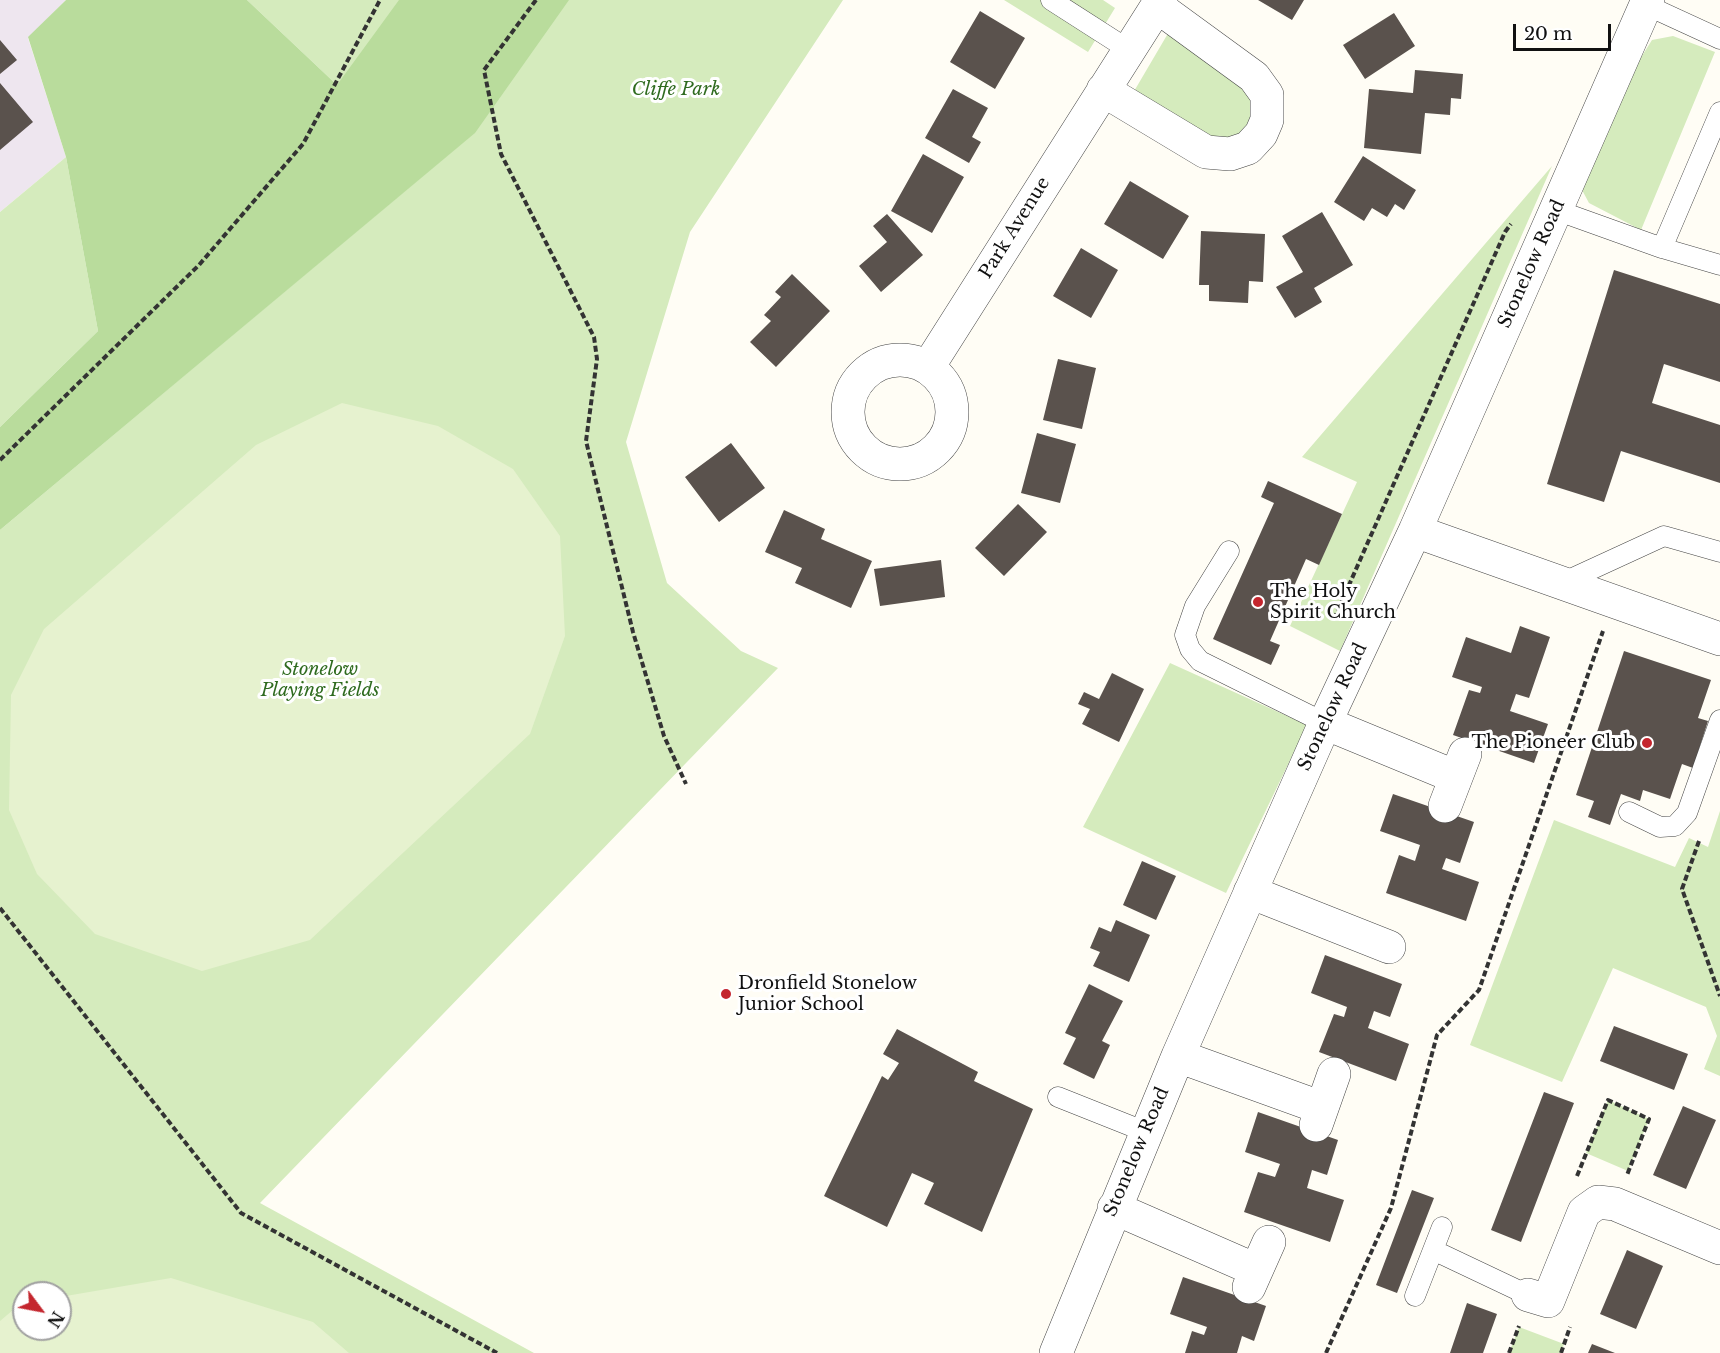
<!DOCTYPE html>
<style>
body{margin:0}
#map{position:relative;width:1720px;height:1353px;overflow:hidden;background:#fffdf5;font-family:"Libre Baskerville",serif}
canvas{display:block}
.north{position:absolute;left:12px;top:1281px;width:60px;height:60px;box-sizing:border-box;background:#fff;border:2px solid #a0a0a0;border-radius:50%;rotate:122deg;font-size:16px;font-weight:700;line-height:24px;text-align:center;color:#111}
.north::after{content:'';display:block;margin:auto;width:21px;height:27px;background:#c4262e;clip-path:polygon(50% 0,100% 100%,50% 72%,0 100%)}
.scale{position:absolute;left:1513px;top:24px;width:98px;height:27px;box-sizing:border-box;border:3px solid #111;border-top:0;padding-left:8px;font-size:18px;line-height:21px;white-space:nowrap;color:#111;-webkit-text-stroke:4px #fff;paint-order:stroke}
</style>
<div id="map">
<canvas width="1720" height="1353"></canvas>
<div class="north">N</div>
<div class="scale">20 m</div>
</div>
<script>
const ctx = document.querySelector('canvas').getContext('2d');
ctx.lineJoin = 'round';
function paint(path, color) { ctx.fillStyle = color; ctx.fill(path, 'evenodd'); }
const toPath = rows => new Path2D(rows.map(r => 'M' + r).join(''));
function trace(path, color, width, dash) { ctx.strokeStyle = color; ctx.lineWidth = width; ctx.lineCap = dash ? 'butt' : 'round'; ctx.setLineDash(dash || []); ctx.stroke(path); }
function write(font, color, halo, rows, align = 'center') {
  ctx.font = font + ' "Libre Baskerville",serif'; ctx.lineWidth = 6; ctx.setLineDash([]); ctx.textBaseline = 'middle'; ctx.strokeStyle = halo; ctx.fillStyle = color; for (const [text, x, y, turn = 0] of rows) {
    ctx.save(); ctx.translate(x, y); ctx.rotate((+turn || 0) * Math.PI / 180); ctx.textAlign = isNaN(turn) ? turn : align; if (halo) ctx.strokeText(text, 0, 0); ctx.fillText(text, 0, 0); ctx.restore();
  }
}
const industrial = toPath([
 [0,0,66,0,28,38,66,157,0,212]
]);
const green = toPath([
 [247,0,843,0,690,232,626,442,667,583,741,651,778,668,260,1203,534,1353,0,1353,0,530,474,133,337,85],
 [24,1293,60,1293,60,1329,24,1329],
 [1004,0,1103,0,1115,8,1088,52],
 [1170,30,1249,86,1255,120,1231,144,1210,139,1133,93],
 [1673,36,1715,52,1641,230,1589,203,1582,190,1640,59,1652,40],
 [66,157,98,331,0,427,0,212],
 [1552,166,1340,651,1290,626,1357,482,1302,457],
 [1170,663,1307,725,1226,893,1083,827],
 [1720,811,1720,1076,1704,1069,1717,1036,1706,1007,1613,968,1562,1082,1470,1045,1554,820,1675,867,1689,838,1708,847],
 [1608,1100,1649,1119,1628,1171,1586,1153],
 [1519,1327,1564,1344,1561,1353,1509,1353]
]);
const forest = toPath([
 [66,0,247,0,337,85,399,0,569,0,475,133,0,530,0,427,98,331,66,157,28,37]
]);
const pitch = toPath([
 [342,403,438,426,513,469,560,536,565,636,530,734,310,940,202,971,95,934,37,874,9,810,11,695,44,629,256,445],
 [171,1278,313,1322,349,1353,0,1353,0,1321,20,1304,24,1304,24,1329,60,1329,60,1297]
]);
const building = toPath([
 [1258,0,1304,0,1292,20],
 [980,11,1025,38,995,89,950,62],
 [1394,13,1415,46,1365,79,1343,45],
 [0,40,17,60,0,74],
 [1415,70,1463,74,1461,99,1451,98,1450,115,1425,113,1421,154,1364,148,1369,89,1413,93],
 [0,83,33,122,0,150],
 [953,89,988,108,972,137,981,142,969,163,925,138],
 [923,154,964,177,932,233,891,211],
 [1363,156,1416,190,1404,210,1395,204,1387,217,1372,208,1364,221,1334,202],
 [1130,181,1189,216,1163,259,1104,224],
 [1322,212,1353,265,1314,288,1322,302,1295,318,1276,287,1303,272,1282,236],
 [887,214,923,255,881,292,859,266,887,242,873,226],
 [1201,231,1265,234,1263,282,1249,281,1248,303,1209,301,1209,285,1199,285],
 [1081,248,1118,270,1091,318,1053,296],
 [1614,270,1720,304,1720,382,1664,364,1652,403,1720,425,1720,483,1621,451,1604,502,1547,484],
 [792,274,830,311,776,367,750,342,771,321,764,315,781,297,775,292],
 [1058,359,1096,368,1082,429,1043,420],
 [1037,433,1076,444,1060,503,1021,493],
 [731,443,765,488,719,522,685,477],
 [1268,481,1342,514,1319,565,1306,559,1270,641,1280,645,1271,665,1213,639,1274,503,1261,497],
 [1018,504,1047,532,1004,576,975,548],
 [784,510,825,529,821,539,872,561,851,608,795,583,802,568,765,552],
 [941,560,945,597,880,606,874,569],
 [1520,626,1550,637,1529,698,1516,694,1510,711,1548,724,1534,763,1453,735,1469,690,1480,693,1482,687,1452,677,1466,637,1511,653],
 [1624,651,1711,680,1698,718,1708,721,1693,768,1682,764,1670,799,1643,790,1640,801,1621,794,1610,825,1588,817,1594,801,1576,795],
 [1112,673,1144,689,1119,742,1082,724,1090,709,1078,704,1084,692,1099,699],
 [1393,794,1474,822,1460,863,1446,858,1442,869,1479,882,1466,921,1386,893,1399,855,1415,861,1420,845,1380,831],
 [1142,861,1176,876,1156,920,1123,905],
 [1116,920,1150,935,1129,982,1093,966,1100,952,1090,948,1099,927,1111,932],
 [1325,955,1402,984,1390,1017,1374,1011,1368,1028,1409,1044,1396,1081,1319,1052,1334,1014,1344,1017,1347,1007,1311,993],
 [1089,984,1123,1001,1102,1041,1110,1045,1094,1079,1063,1064,1076,1038,1065,1033],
 [1614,1026,1688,1054,1674,1090,1600,1061],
 [897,1029,978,1072,974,1081,1033,1109,982,1232,924,1204,934,1183,912,1173,887,1227,824,1196,882,1076,888,1080,899,1063,883,1054],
 [1544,1092,1574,1103,1521,1242,1491,1230],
 [1683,1106,1716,1120,1686,1189,1653,1175],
 [1258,1112,1338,1140,1327,1175,1312,1170,1307,1188,1344,1200,1330,1242,1244,1212,1258,1172,1275,1177,1280,1164,1245,1152],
 [1412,1190,1434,1198,1397,1293,1376,1285],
 [1627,1250,1663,1266,1636,1329,1600,1314],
 [1183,1277,1266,1306,1254,1341,1242,1336,1237,1353,1185,1353,1192,1331,1204,1335,1207,1327,1170,1314],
 [1467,1303,1497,1314,1483,1353,1450,1353],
 [1592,1344,1615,1353,1588,1353]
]);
const path = toPath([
 [536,0,484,70,501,154,594,337,597,359,586,441,633,632,664,736,686,784],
 [0,460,199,265,303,144,380,0],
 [1334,619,1505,232,1511,224],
 [1699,841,1682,889,1720,996],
 [0,908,241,1213,497,1353],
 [1577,1176,1608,1100,1649,1119,1627,1175],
 [1326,1353,1391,1208,1437,1035,1479,990,1603,631],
 [1509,1353,1519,1326],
 [1561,1353,1570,1327]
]);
const lane = toPath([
 [1051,0,1129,50],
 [1646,5,1720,39],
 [1720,112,1662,248,1720,265],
 [1556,210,1662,248],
 [1229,551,1195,606,1185,635,1190,649,1200,661,1325,723],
 [1564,582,1664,536,1720,552],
 [1629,812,1660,827,1675,826,1687,813,1720,720],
 [1058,1097,1146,1132],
 [1433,1250,1528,1295],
 [1415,1296,1442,1227]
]);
const street = toPath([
 [1103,90,1206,152,1230,154,1248,148,1261,134,1267,120,1267,95,1254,77,1158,7],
 '848 412a52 52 0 1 1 104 0a52 52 0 1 1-104 0Z',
 [928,367,1161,0],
 [1415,531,1720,639],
 [1325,723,1456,777],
 [1445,806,1465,754],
 [1250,892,1389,947],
 [1178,1056,1322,1108],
 [1316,1125,1334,1074],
 [1114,1208,1256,1270],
 [1249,1287,1269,1242],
 [1528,1295,1548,1301,1584,1212,1598,1202,1615,1204,1720,1248],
 [1056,1353,1178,1056,1325,723,1415,531,1648,0]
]);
const markers = [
 [1258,602,6,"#c4262e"],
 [1647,743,6,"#c4262e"],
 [726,994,6,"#c4262e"]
];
const parkNames = [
 ["Cliffe Park",676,90],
 ["Stonelow",320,670],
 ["Playing Fields",320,691]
];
const streetNames = [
 ["Park Avenue",1015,228,-58],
 ["Stonelow Road",1532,264,-66],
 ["Stonelow Road",1333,707,-65],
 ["Stonelow Road",1137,1152,-67]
];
const poiNames = [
 ["The Holy",1270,592],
 ["Spirit Church",1270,613],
 ["The Pioneer Club",1635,743,"right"],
 ["Dronfield Stonelow",738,984],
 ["Junior School",738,1005]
];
paint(industrial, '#eee6ef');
paint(green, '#d5ebbd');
paint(forest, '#b9dc9c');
paint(pitch, '#e6f2cf');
paint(building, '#5a524d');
trace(lane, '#444', 21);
trace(street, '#444', 34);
trace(path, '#333', 4, [6, 3]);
trace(lane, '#fff', 20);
trace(street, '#fff', 33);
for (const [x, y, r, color] of markers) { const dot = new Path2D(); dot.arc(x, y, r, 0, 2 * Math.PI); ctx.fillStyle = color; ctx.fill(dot); trace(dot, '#fff', 2); }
write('italic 18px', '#2f6b1f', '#fff', parkNames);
write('18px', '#111', '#fff', streetNames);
write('18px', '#111', '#fff', poiNames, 'left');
</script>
